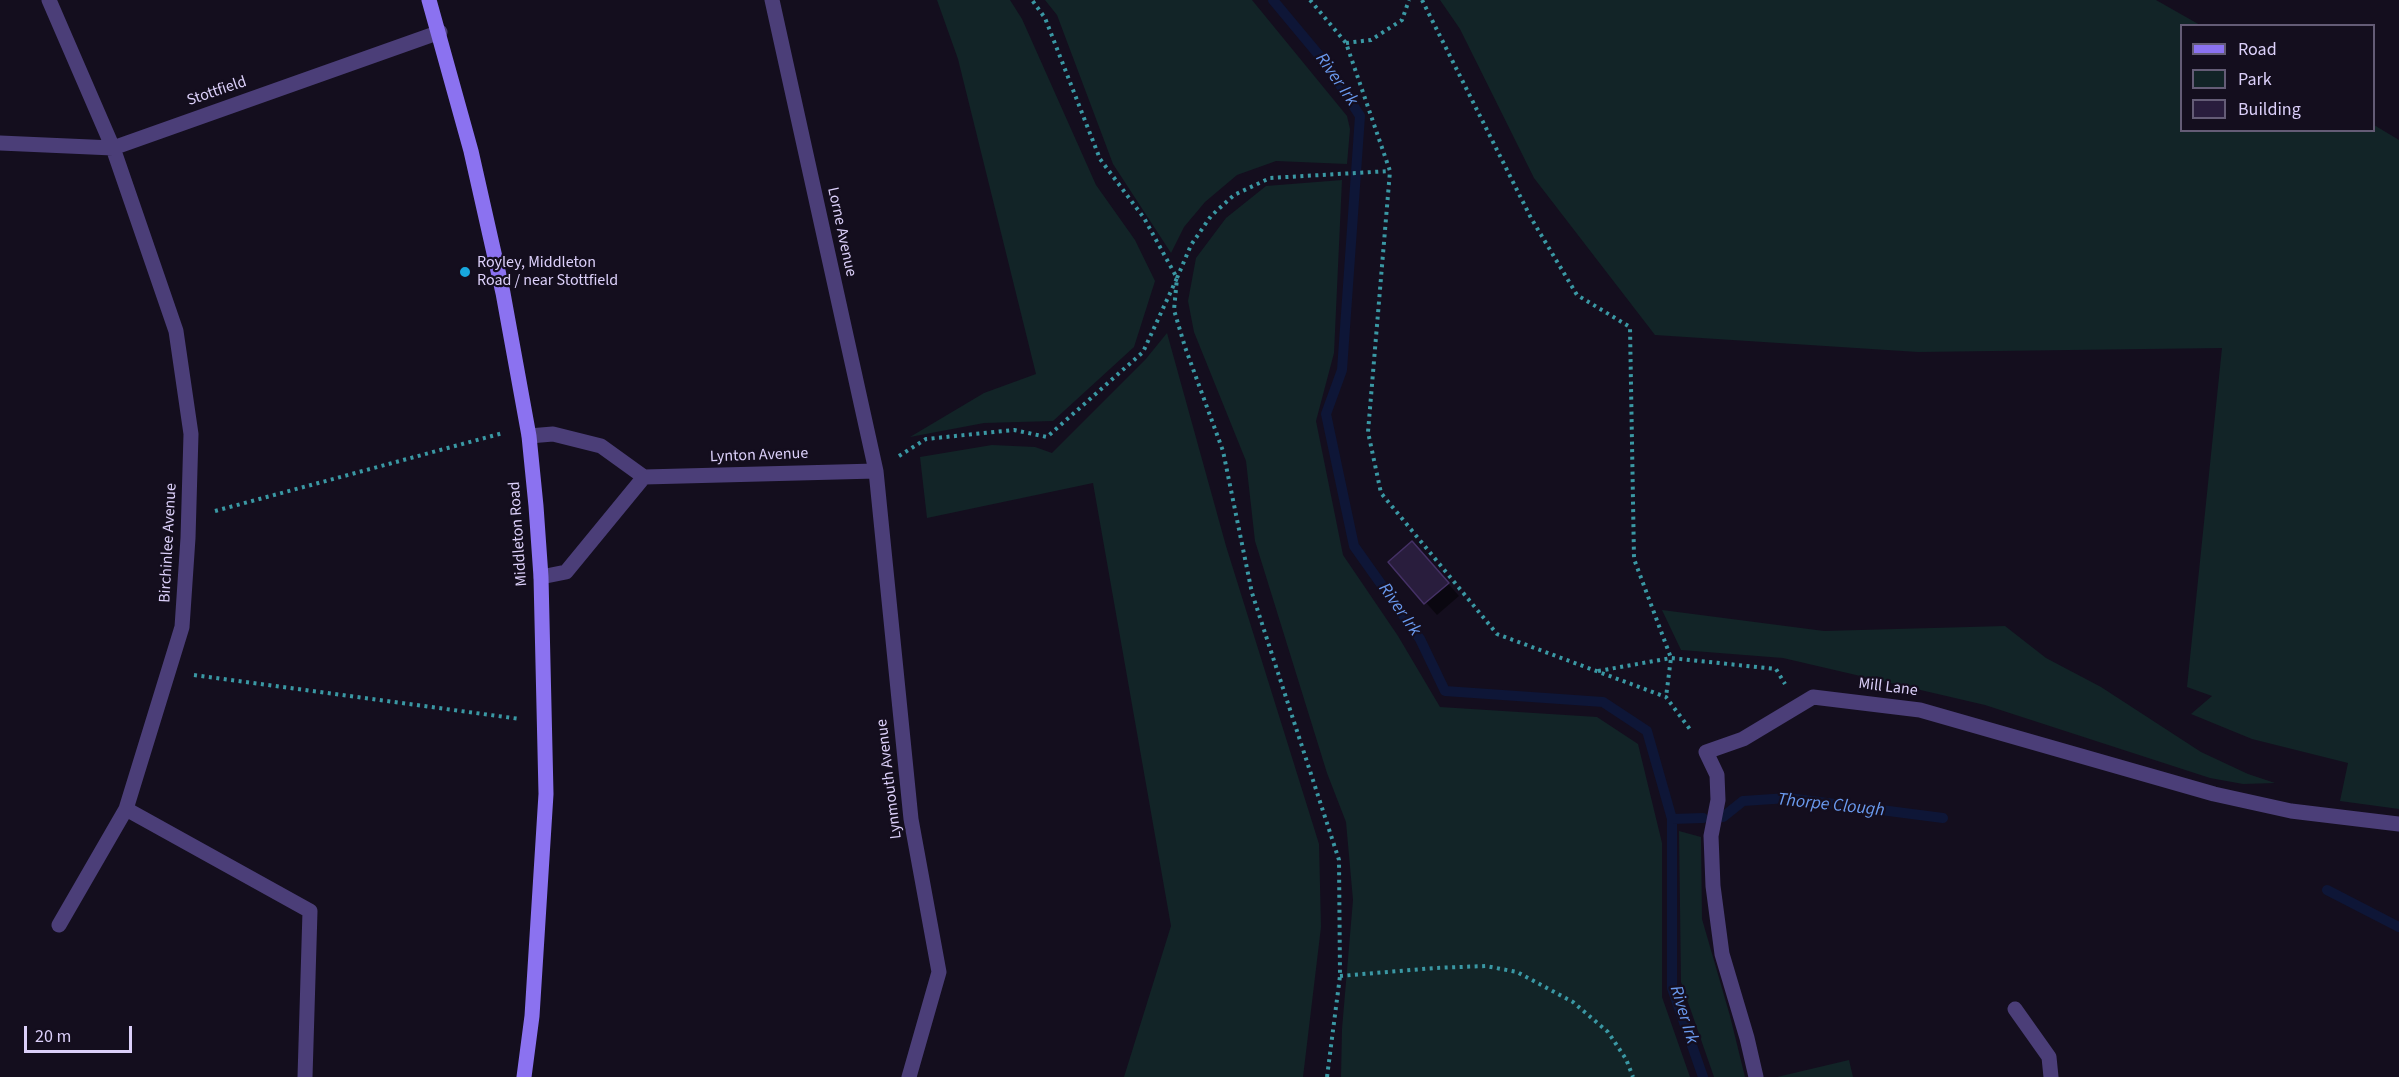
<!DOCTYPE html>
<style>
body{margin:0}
#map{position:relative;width:2399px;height:1077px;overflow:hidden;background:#140e1e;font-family:"Source Sans 3",sans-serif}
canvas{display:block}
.legend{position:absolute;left:2180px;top:24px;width:195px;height:108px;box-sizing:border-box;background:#140e1e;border:2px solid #645c76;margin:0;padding:8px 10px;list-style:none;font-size:18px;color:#dcd0fa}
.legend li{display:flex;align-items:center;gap:12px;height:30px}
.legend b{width:30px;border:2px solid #645c76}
.scale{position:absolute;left:24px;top:1026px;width:108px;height:27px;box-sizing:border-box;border:3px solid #dcd0fa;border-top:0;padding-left:8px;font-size:18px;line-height:21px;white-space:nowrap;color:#dcd0fa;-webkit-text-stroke:4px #140e1e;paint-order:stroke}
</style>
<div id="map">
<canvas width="2399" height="1077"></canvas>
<ul class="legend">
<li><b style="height:8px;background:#8b72f0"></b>Road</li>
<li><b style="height:16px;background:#122427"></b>Park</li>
<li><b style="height:16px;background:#291d3d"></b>Building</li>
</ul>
<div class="scale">20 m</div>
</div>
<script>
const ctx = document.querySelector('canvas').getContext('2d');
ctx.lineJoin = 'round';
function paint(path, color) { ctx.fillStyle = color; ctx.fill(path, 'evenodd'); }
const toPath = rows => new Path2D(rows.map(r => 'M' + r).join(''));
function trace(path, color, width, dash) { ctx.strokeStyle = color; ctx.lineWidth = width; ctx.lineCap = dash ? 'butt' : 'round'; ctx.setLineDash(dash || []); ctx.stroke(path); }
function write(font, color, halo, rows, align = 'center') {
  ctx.font = font + ' "Source Sans 3",sans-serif'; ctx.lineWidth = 4.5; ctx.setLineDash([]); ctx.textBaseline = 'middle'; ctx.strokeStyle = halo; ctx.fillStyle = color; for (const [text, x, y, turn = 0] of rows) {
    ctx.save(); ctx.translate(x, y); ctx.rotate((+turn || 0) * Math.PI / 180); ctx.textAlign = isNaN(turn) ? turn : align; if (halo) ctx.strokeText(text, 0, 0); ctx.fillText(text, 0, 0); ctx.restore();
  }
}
const green = toPath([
 [937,0,1010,0,1022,19,1096,185,1135,240,1155,281,1134,347,1053,421,984,423,910,437,984,393,1036,374,958,59],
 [1045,0,1252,0,1347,116,1350,129,1347,164,1276,161,1237,175,1205,202,1184,227,1171,253,1113,164,1057,15],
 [1440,0,2156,0,2200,25,2182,26,2182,130,2374,130,2374,125,2399,140,2399,809,2340,801,2348,763,2252,739,2191,714,2212,696,2187,687,2222,348,1918,352,1655,335,1534,178,1460,29],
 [1342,180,1334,353,1316,421,1343,555,1398,636,1440,707,1597,717,1638,744,1662,843,1662,997,1690,1077,1341,1077,1342,1029,1353,900,1346,822,1327,773,1255,541,1246,461,1194,332,1188,301,1196,258,1226,218,1266,186],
 [1167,333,1226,546,1319,844,1321,927,1303,1077,1124,1077,1171,926,1093,483,927,518,920,457,992,445,1035,447,1052,453,1145,360],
 [1662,610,1824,631,2005,626,2046,658,2101,687,2201,752,2248,774,2275,783,2243,784,2210,778,1985,705,1783,658,1681,650],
 [1679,831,1701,837,1702,919,1730,1016,1745,1077,1714,1077,1681,982],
 [1849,1060,1853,1077,1777,1077]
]);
const shadow = toPath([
 [1423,555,1459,596,1437,615,1390,562]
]);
const stream = toPath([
 [1273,0,1328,66,1360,116,1342,370,1326,414,1354,546,1420,639,1445,691,1603,702,1647,731,1672,819,1672,988,1703,1077],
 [1723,817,1743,801,1788,798,1943,818],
 [1672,819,1703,818],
 [2327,890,2399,927]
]);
const building = toPath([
 [1412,541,1449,583,1424,604,1388,562,1412,541]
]);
const path = toPath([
 [1310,0,1346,43,1390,171,1368,432,1381,493,1497,634,1666,697,1692,732],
 [1422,0,1531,218,1577,295,1630,327,1634,559,1671,658,1666,697],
 [1346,43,1371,40,1402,20,1409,0],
 [899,456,926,439,1014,430,1047,437,1143,352,1177,278,1144,218,1100,159,1045,18,1032,0],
 [215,511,503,433],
 [1598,671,1671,658,1776,669,1785,684],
 [194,675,520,719],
 [1340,976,1435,968,1486,966,1517,972,1573,1002,1608,1032,1626,1059,1633,1077],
 [1327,1077,1340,976,1339,860,1252,593,1223,451,1185,347,1174,310,1177,278,1191,245,1211,216,1234,195,1270,178,1390,171]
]);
const street = toPath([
 [49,0,113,148,176,331,191,434,188,538,182,627,126,809,59,925],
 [772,0,876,471,911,819,939,972,909,1077],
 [0,143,113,148,440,32],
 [529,436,553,434,601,446,644,477,876,471],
 [541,577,566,572,644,477],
 [126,809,310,911,305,1077],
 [2015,1009,2049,1057,2051,1077],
 [1756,1077,1747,1038,1722,954,1713,886,1711,836,1718,800,1717,775,1706,752,1743,739,1813,697,1920,710,2214,794,2291,811,2399,824]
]);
const secondary = toPath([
 [429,0,471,151,503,293,529,436,536,506,541,577,546,794,532,1016,524,1077]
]);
const markers = [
 [465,272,6,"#18a8de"]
];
const streetNames = [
 ["Stottfield",217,92,-19],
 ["Lorne Avenue",841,232,78],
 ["Lynton Avenue",759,456,-2],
 ["Middleton Road",519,534,-94],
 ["Birchinlee Avenue",169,543,-87],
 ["Mill Lane",1888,688,7],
 ["Lynmouth Avenue",890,779,-97]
];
const poiNames = [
 ["Royley, Middleton",477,263],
 ["Road / near Stottfield",477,281]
];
const waterNames = [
 ["River Irk",1336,80,55],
 ["River Irk",1399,610,55],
 ["Thorpe Clough",1831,806,6],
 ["River Irk",1683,1015,73]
];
paint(green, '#122427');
paint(shadow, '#0007');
trace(stream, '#0e1637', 10);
paint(building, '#291d3d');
trace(building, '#453166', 1.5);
trace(path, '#3a98a4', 4, [3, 4.5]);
trace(street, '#4b3e78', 15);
trace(secondary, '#8b72f0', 15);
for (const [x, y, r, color] of markers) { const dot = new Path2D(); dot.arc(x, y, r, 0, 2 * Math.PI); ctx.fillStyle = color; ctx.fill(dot); trace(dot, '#140e1e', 2); }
write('16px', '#dcd0fa', '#140e1e', streetNames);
write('16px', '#dcd0fa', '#140e1e', poiNames, 'left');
write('italic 18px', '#6a9aef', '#140e1e', waterNames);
</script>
